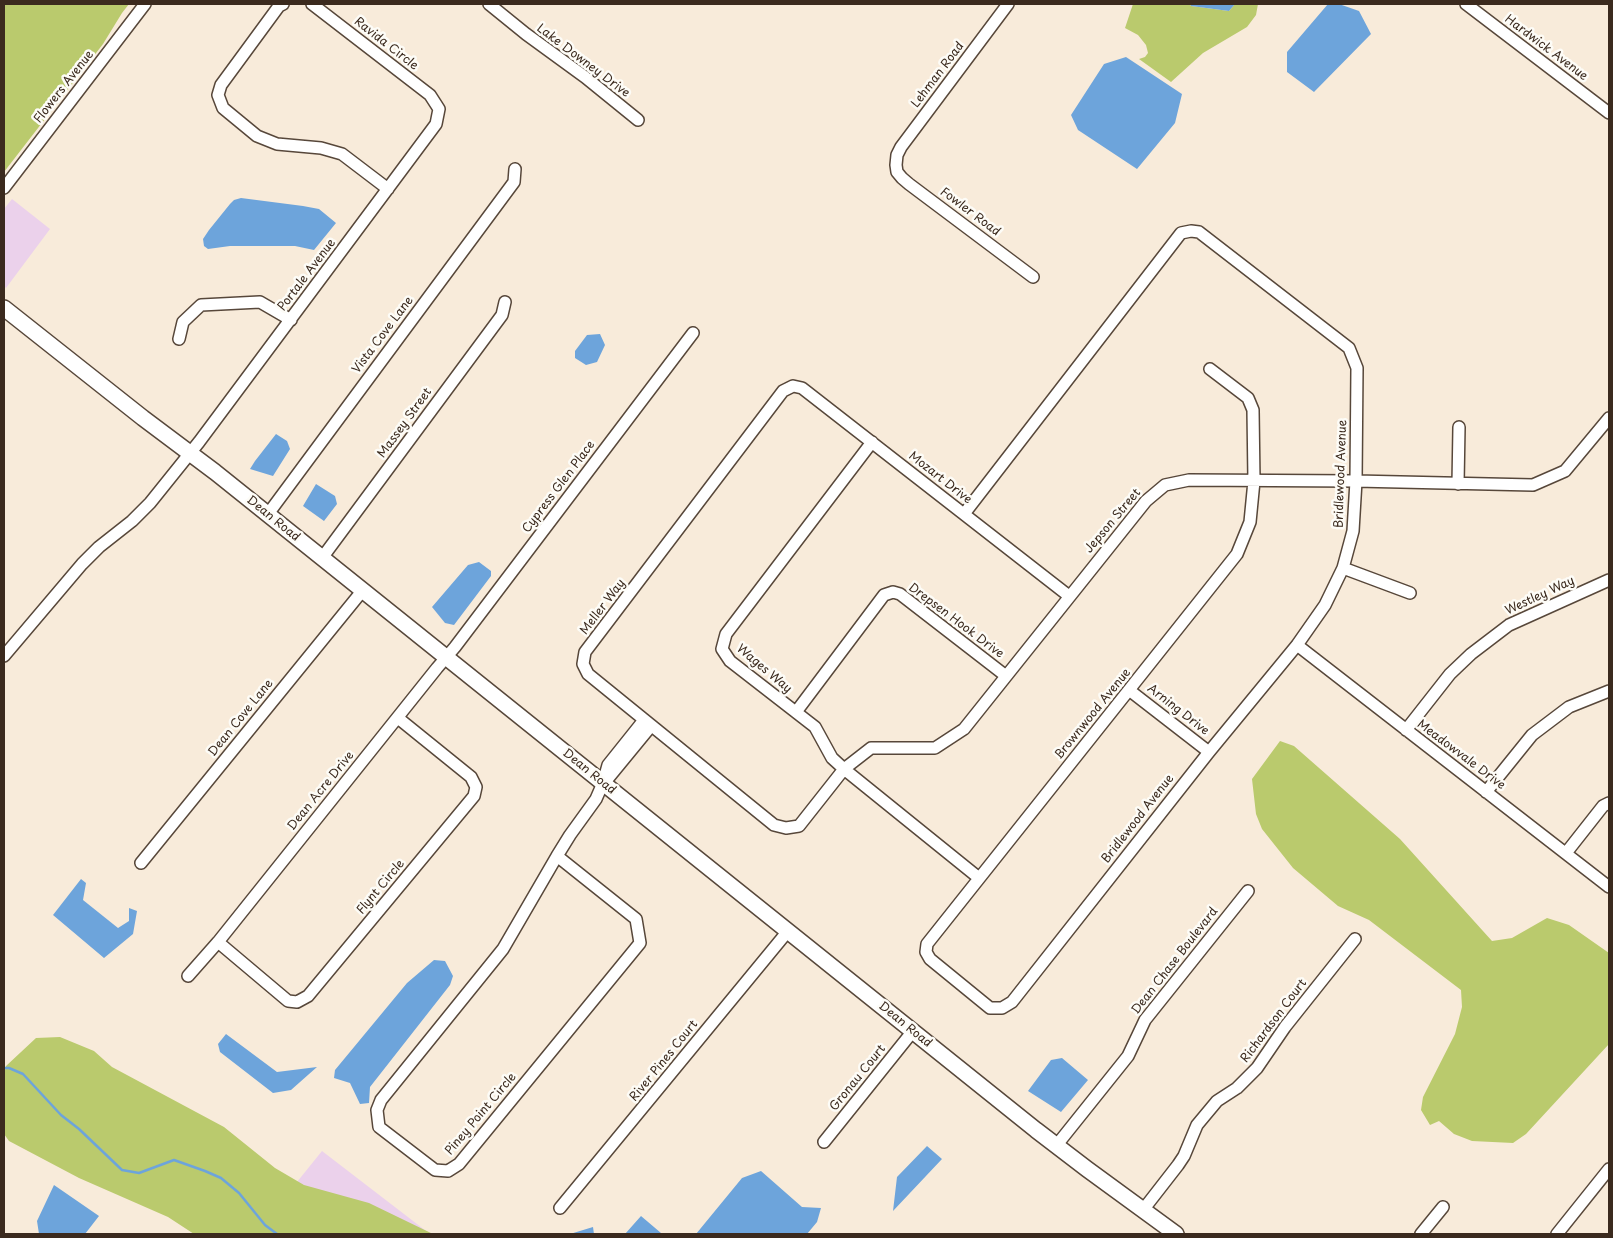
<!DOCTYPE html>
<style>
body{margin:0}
#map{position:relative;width:1613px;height:1238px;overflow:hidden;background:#f8ebda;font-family:"Playpen Sans",sans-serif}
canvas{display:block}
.frame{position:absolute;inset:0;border:5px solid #3b2a1e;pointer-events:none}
</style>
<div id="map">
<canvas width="1613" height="1238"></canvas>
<div class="frame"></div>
</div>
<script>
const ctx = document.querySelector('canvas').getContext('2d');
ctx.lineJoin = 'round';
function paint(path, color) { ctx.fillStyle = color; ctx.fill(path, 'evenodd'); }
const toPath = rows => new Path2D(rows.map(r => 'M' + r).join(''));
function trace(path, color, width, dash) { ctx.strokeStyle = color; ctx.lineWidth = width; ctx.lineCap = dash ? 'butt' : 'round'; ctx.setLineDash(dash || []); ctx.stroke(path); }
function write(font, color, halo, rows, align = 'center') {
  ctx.font = font + ' "Playpen Sans",sans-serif'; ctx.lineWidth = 5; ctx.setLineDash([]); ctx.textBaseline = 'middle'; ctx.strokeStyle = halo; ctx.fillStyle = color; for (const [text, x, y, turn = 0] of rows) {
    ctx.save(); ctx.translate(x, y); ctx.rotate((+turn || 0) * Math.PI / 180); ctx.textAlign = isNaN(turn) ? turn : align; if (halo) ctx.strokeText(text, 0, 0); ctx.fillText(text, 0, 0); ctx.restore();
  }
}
const built = toPath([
 [12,199,50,229,6,288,4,286,4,209],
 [322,1151,430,1234,255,1234]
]);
const green = toPath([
 [4,4,129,4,122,13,103,44,4,172],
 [1133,4,1190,4,1191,6,1229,11,1235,4,1258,4,1256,15,1247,27,1203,53,1171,82,1139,59,1145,57,1148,53,1146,45,1138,35,1125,28],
 [1280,741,1294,746,1400,839,1492,941,1512,938,1547,918,1569,925,1609,953,1609,1044,1526,1134,1513,1143,1472,1141,1454,1134,1439,1121,1430,1125,1421,1110,1423,1097,1455,1034,1462,1007,1461,990,1369,920,1338,906,1293,868,1262,829,1256,814,1252,779],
 [60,1037,94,1051,112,1067,224,1127,275,1168,304,1185,369,1203,433,1234,194,1234,168,1217,79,1178,9,1141,4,1134,4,1074,6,1066,36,1038]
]);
const water = toPath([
 [1190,4,1235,4,1229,11,1191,6],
 [1328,4,1339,4,1359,11,1371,34,1314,92,1287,72,1287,52],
 [1126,57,1182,94,1175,123,1137,169,1078,130,1071,115,1104,64],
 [241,198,303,206,319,209,336,223,314,250,295,246,230,246,208,249,204,246,203,239,209,230,230,204,234,200],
 [600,334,605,345,597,362,586,365,575,358,575,351,587,335],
 [276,434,287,441,290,449,273,476,250,469,255,461],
 [316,484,335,496,337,504,324,521,303,506],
 [479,562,491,571,491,576,454,625,445,623,432,607,468,565],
 [81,879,86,883,83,900,118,928,129,921,129,908,137,911,133,934,104,958,53,915],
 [434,960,445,961,453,976,450,985,370,1087,369,1103,360,1104,350,1083,334,1078,335,1070,407,983],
 [226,1034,277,1072,317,1067,291,1090,273,1093,220,1052,218,1044],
 [1062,1058,1088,1080,1061,1112,1028,1091,1051,1060],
 [927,1146,942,1159,893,1211,897,1177],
 [761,1171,802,1207,821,1208,817,1222,807,1234,696,1234,742,1178],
 [54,1185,99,1216,85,1234,39,1234,37,1221],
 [641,1216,661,1233,660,1234,625,1234],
 [593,1227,594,1234,570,1234]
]);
const stream = toPath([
 [4,1068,9,1068,23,1074,61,1115,79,1129,122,1170,139,1173,174,1160,205,1171,221,1178,239,1193,265,1225,277,1234]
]);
const minor = toPath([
 [283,4,279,6,221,85,218,95,223,108,257,136,277,144,321,148,342,154,388,189],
 [489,4,526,34,585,77,638,120],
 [1008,4,901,147,897,155,896,165,897,172,902,178,909,184,1033,277],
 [1466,4,1609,113],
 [4,188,145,4],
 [179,339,183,322,201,305,260,302,291,320],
 [872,442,726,634,722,649,730,661,815,727,832,758,844,769,979,878],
 [1458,484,1459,427],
 [268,514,514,182,515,169],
 [964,514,1181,233,1191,231,1199,232,1349,348,1357,368,1356,481,1353,531,1343,568,1325,605,1297,645,1209,752,1012,1002,1002,1008,990,1008,930,959,926,952,927,944,1237,554,1250,522,1254,481,1253,410,1248,398,1210,369],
 [322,558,502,315,505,302],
 [1343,568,1410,593],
 [1069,596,802,388,793,386,783,391,585,652,583,664,588,674,774,825,786,828,799,826,844,769,871,748,935,748,964,729,1146,501,1165,485,1189,480,1356,481,1533,485,1565,471,1609,418],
 [1297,645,1609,887],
 [4,656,82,564,99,547,132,521,150,503,199,442,436,124,439,109,430,95,312,4],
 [1129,690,1209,752],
 [796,712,884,595,893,592,900,594,1006,676],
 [1406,730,1450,674,1471,654,1509,625,1609,580],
 [605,782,651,726],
 [1486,792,1532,735,1569,707,1609,691],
 [1566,853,1603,806,1609,803],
 [557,856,636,919,640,943,459,1164,448,1171,435,1170,379,1127,377,1110,381,1100,503,949,557,856,570,835,596,799,603,783,608,765,644,720],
 [141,863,363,590],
 [218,942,288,1001,297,1002,308,996,474,796,476,787,471,777,398,718],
 [188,976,218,942,437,668,455,647,693,333],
 [824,1142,913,1031],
 [1056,1146,1128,1056,1145,1020,1248,891],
 [560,1208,788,931],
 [1143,1210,1178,1165,1184,1156,1197,1125,1217,1101,1237,1088,1257,1068,1285,1027,1355,939],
 [1421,1234,1443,1207],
 [1557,1234,1609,1169]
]);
const major = toPath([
 [4,308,143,418,215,472,1036,1130,1087,1169,1176,1234]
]);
const streetNames = [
 ["Ravida Circle",386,44,38],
 ["Hardwick Avenue",1546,48,37],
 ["Lake Downey Drive",583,61,37],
 ["Lehman Road",938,75,-53],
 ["Flowers Avenue",64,87,-52],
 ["Fowler Road",970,212,37],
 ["Portale Avenue",307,275,-53],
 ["Vista Cove Lane",383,335,-53],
 ["Massey Street",405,423,-54],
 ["Bridlewood Avenue",1341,474,-88],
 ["Mozart Drive",940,478,38],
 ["Cypress Glen Place",559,487,-53],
 ["Dean Road",273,519,39],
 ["Jepson Street",1113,521,-50],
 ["Westley Way",1540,596,-25],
 ["Meller Way",603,607,-53],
 ["Drepsen Hook Drive",956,621,37],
 ["Wages Way",764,669,40],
 ["Arning Drive",1178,710,38],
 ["Brownwood Avenue",1093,714,-51],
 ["Dean Cove Lane",241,718,-51],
 ["Meadowvale Drive",1461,755,37],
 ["Dean Road",589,772,39],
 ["Dean Acre Drive",321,791,-51],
 ["Bridlewood Avenue",1138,819,-52],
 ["Flynt Circle",381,887,-50],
 ["Dean Chase Boulevard",1175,961,-52],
 ["Richardson Court",1274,1021,-53],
 ["Dean Road",905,1025,39],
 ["River Pines Court",664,1061,-51],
 ["Gronau Court",858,1078,-51],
 ["Piney Point Circle",481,1114,-50]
];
paint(built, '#ebd1eb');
paint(green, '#baca6d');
paint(water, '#6da4db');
trace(stream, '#6da4db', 2.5);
trace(minor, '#57473a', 14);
trace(major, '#57473a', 18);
trace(minor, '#fff', 11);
trace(major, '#fff', 15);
write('12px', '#3b2a1e', '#fdfcf7', streetNames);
</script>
